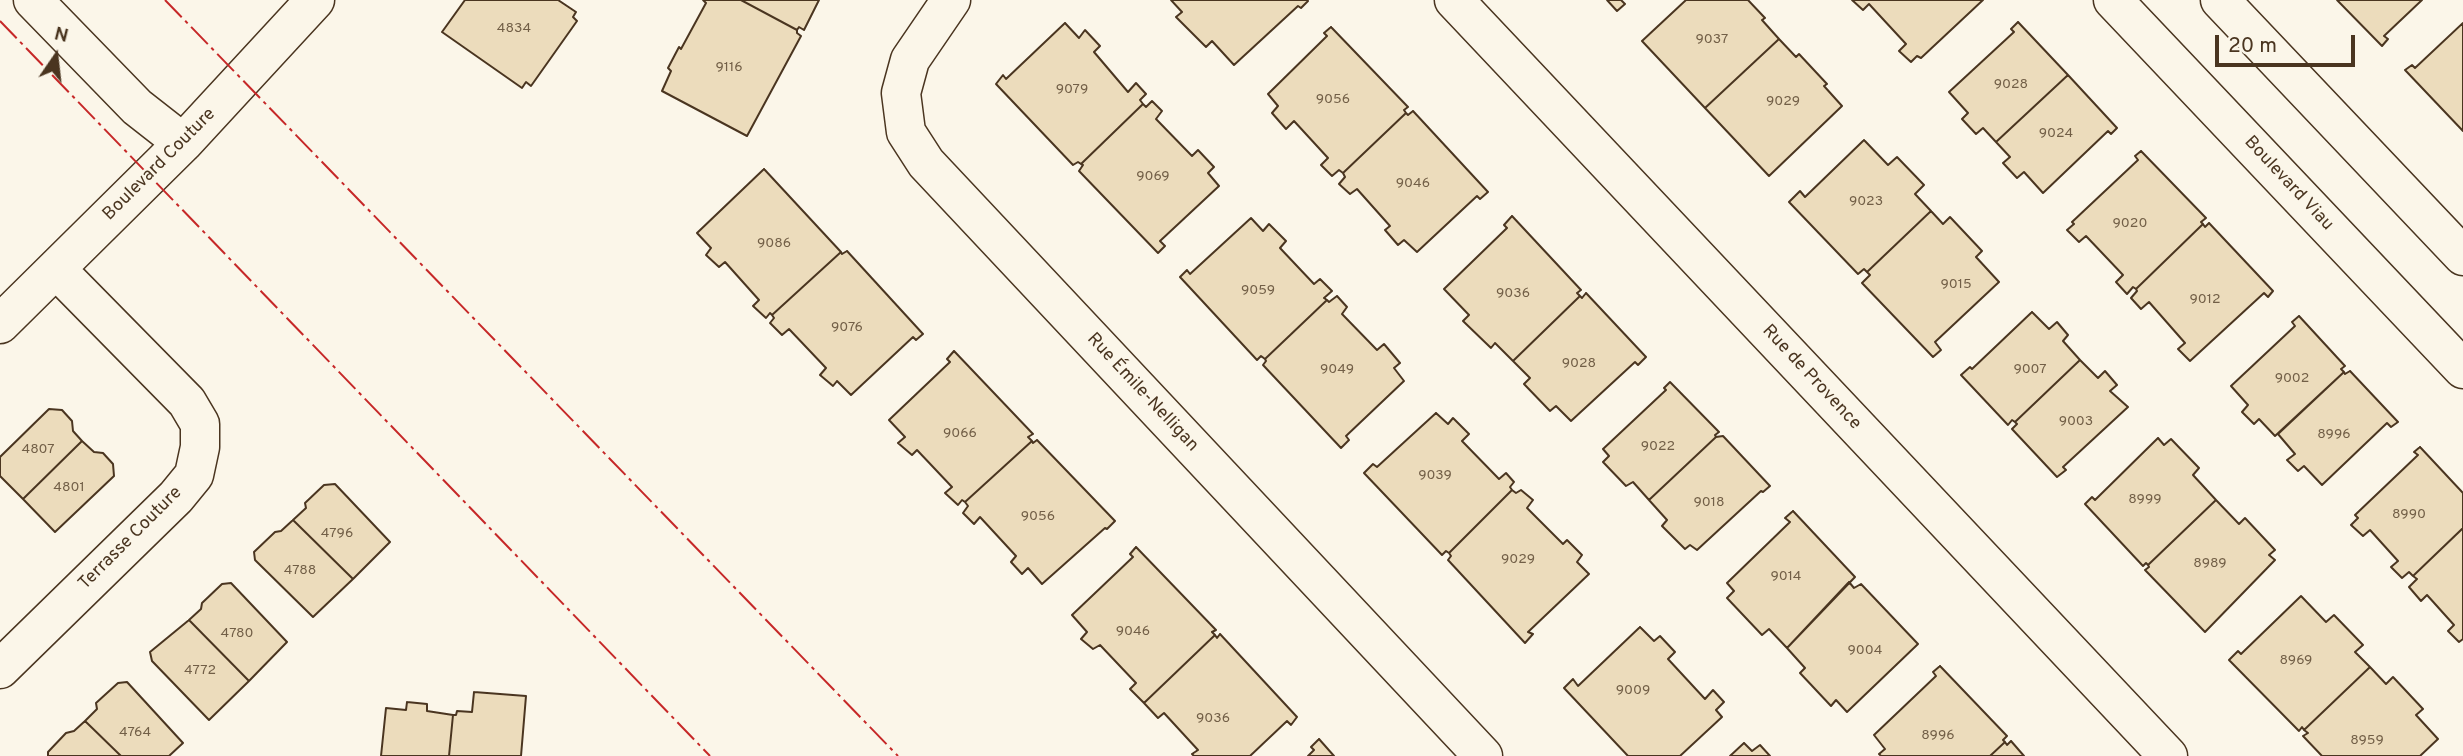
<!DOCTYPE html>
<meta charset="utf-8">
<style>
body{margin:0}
#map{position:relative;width:2463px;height:756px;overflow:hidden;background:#fbf6e9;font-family:Overpass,sans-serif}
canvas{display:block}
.north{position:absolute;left:21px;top:21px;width:70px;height:70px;-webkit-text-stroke:5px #fbf6e9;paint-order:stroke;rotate:14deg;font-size:19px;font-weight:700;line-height:28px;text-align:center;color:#4a3520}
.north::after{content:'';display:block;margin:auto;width:24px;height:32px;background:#4a3520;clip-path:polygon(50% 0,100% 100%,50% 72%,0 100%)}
.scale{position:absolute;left:2215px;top:35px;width:140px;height:32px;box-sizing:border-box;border:4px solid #4a3520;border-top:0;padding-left:9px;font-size:21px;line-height:24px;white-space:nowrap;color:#4a3520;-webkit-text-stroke:5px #fbf6e9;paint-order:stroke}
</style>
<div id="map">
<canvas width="2463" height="756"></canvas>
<div class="north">N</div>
<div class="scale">20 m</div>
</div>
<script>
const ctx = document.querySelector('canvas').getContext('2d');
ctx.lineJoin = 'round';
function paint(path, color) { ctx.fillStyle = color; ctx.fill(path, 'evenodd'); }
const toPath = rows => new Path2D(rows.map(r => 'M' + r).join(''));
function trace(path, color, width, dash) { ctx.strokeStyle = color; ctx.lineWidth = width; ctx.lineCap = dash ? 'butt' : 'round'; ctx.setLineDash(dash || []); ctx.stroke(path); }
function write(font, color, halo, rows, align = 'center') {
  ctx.font = font + ' Overpass,sans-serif'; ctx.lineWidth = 5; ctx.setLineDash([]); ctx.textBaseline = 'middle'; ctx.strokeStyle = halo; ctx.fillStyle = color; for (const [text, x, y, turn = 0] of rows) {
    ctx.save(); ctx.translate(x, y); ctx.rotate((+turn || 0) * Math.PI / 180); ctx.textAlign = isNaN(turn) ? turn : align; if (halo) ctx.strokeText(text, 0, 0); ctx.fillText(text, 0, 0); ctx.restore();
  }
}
const building = toPath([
 [465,0,558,0,576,12,573,17,577,21,531,86,526,82,522,88,442,32,465,0],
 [703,0,741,0,797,30,797,33,801,36,747,136,662,91,671,71,668,68,679,47,681,49,706,3,703,0],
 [741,0,819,0,804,30,799,27,797,30,741,0],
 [1171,0,1307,0,1308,1,1301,8,1298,6,1234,65,1212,41,1206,47,1176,17,1182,12,1171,0],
 [1607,0,1621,0,1625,4,1617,11,1607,0],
 [1686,0,1748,0,1765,18,1762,20,1779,39,1705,108,1642,41,1686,0],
 [1852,0,1983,0,1921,58,1917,56,1911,62,1899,51,1906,44,1869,4,1863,10,1852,0],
 [2337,0,2422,0,2384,36,2388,39,2382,46,2337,0],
 [2018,22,2068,75,1996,142,1983,128,1976,134,1962,119,1968,113,1949,92,2014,32,2011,29,2018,22],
 [1065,23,1079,38,1085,30,1100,46,1094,52,1128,92,1136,83,1146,94,1140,100,1143,104,1081,164,1078,162,1073,165,996,84,1003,75,1006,79,1065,23],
 [2463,23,2463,131,2405,70,2412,65,2415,68,2463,23],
 [1331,27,1408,107,1404,110,1406,113,1343,173,1339,170,1332,176,1321,165,1328,158,1294,121,1286,129,1272,113,1278,106,1268,94,1327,36,1324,33,1331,27],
 [1779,39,1796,57,1799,54,1827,84,1824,86,1842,106,1769,176,1705,108,1779,39],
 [2068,75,2117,128,2111,134,2108,131,2043,193,2024,172,2017,178,2003,163,2010,157,1996,142,2068,75],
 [1152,101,1162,111,1156,119,1192,156,1198,150,1214,167,1208,173,1219,186,1160,241,1165,246,1158,253,1079,171,1083,165,1081,164,1143,104,1146,107,1152,101],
 [1413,111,1488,192,1480,199,1477,196,1417,252,1404,240,1398,245,1385,230,1390,226,1357,189,1350,194,1339,184,1345,177,1343,173,1406,113,1408,115,1413,111],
 [1864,140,1888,165,1897,157,1924,185,1915,194,1931,211,1867,272,1864,269,1858,274,1789,202,1800,191,1805,197,1864,140],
 [2141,151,2206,218,2201,222,2203,224,2136,289,2133,287,2127,294,2116,282,2123,275,2086,236,2079,242,2067,230,2074,224,2072,222,2138,160,2135,156,2141,151],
 [764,169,841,252,772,315,770,313,766,318,753,306,759,300,725,262,719,267,706,255,711,248,697,233,764,169],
 [1931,211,1943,224,1950,217,1982,251,1976,257,1999,282,1935,342,1941,350,1933,357,1862,283,1870,275,1867,272,1931,211],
 [1512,216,1581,290,1577,293,1580,296,1513,361,1495,343,1491,348,1463,321,1469,315,1444,289,1507,228,1504,225,1512,216],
 [1251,218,1263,231,1269,224,1286,241,1280,248,1314,284,1320,279,1332,291,1324,298,1327,300,1265,359,1261,356,1257,360,1180,277,1187,270,1190,274,1251,218],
 [2209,223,2273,291,2268,297,2264,293,2190,361,2178,349,2185,343,2149,302,2141,309,2131,298,2137,291,2136,289,2203,224,2205,227,2209,223],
 [847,251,923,334,916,340,913,337,851,395,837,381,833,386,820,375,826,368,789,329,782,335,770,323,774,318,772,315,841,252,842,254,847,251],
 [1586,293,1646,357,1638,365,1635,362,1571,421,1556,406,1550,411,1524,384,1530,378,1513,361,1580,296,1582,298,1586,293],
 [1337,296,1347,307,1342,314,1377,350,1384,344,1400,363,1394,368,1404,381,1346,436,1349,440,1341,448,1263,365,1266,361,1265,359,1327,300,1329,302,1337,296],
 [2032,312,2049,329,2057,322,2068,335,2063,341,2080,360,2015,422,2012,420,2008,425,1961,375,1970,367,1972,369,2032,312],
 [2299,316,2345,366,2341,369,2344,372,2275,436,2259,419,2254,424,2242,412,2248,405,2231,386,2295,326,2292,322,2299,316],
 [954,351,1033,434,1028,437,1032,441,965,502,962,500,958,505,945,493,952,487,917,450,912,455,898,443,905,437,889,420,950,362,947,359,954,351],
 [2080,360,2098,378,2105,371,2117,385,2110,391,2128,407,2063,467,2066,470,2057,477,2012,429,2017,424,2015,422,2080,360],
 [2350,371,2398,422,2391,427,2387,423,2322,485,2304,466,2298,471,2287,460,2295,454,2278,434,2344,372,2345,374,2350,371],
 [1670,382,1719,432,1715,435,1716,437,1649,500,1633,482,1626,486,1603,462,1609,456,1603,449,1666,390,1664,388,1670,382],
 [49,409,62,410,72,421,73,431,82,441,23,499,0,476,0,457,49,409],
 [1436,413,1448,424,1453,418,1469,434,1462,441,1499,479,1506,473,1514,482,1510,487,1512,490,1449,553,1446,551,1442,555,1364,473,1373,464,1377,467,1436,413],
 [1723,436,1770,486,1763,492,1761,491,1697,550,1690,545,1685,549,1662,526,1667,520,1649,500,1716,437,1723,436],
 [2158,438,2164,445,2171,439,2199,468,2193,475,2216,500,2148,565,2146,563,2143,566,2085,504,2092,497,2095,500,2158,438],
 [1037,440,1115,521,1107,529,1105,528,1042,584,1028,568,1022,574,1011,562,1016,556,980,517,974,524,963,513,968,506,965,502,1032,441,1033,443,1037,440],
 [82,441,94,452,103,453,113,464,114,476,55,532,23,499,82,441],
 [2420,447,2463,493,2463,528,2413,576,2409,572,2402,578,2391,567,2398,561,2370,530,2363,536,2351,525,2358,518,2355,515,2418,455,2414,452,2420,447],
 [335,484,390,542,353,579,293,520,306,508,305,503,324,485,335,484],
 [1512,490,1516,493,1521,490,1533,500,1527,508,1563,544,1567,540,1582,555,1577,562,1589,574,1528,632,1533,634,1525,643,1448,560,1451,556,1449,553,1512,490],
 [2216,500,2239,524,2245,518,2275,550,2269,555,2275,560,2205,632,2145,570,2149,567,2148,565,2216,500],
 [1793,511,1855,577,1787,648,1769,629,1762,635,1727,598,1734,591,1727,583,1790,522,1785,518,1793,511],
 [293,520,353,579,313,617,255,560,254,552,275,532,281,531,293,520],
 [2463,528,2463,639,2459,642,2448,631,2454,625,2427,595,2421,601,2409,587,2417,579,2413,576,2463,528],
 [1136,547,1216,630,1212,632,1215,635,1144,703,1130,689,1136,683,1100,645,1093,649,1081,639,1087,632,1072,615,1133,557,1130,554,1136,547],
 [1849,582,1854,588,1861,584,1918,644,1847,712,1836,700,1831,706,1800,673,1805,668,1787,648,1849,582],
 [231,583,287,642,249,681,189,620,201,609,202,603,222,584,231,583],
 [2301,596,2326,622,2334,615,2363,645,2355,652,2370,667,2304,730,2302,727,2299,731,2229,660,2238,651,2241,654,2301,596],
 [189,620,249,681,209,720,152,661,150,652,189,620],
 [1640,627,1654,641,1660,636,1675,652,1668,659,1705,699,1713,690,1724,702,1716,710,1722,717,1680,756,1628,756,1564,688,1573,679,1578,686,1640,627],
 [1220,634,1297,717,1291,725,1287,721,1250,756,1194,756,1192,754,1198,750,1164,713,1158,718,1144,703,1215,635,1217,638,1220,634],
 [1940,666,2007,736,2003,740,2005,742,1990,756,1881,756,1879,754,1885,749,1874,735,1936,676,1933,672,1940,666],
 [2370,667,2386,684,2393,677,2423,709,2416,715,2438,739,2420,756,2322,756,2303,736,2308,733,2304,730,2370,667],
 [127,682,183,743,169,756,121,756,85,721,97,709,96,703,118,683,127,682],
 [474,692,526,696,521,756,449,756,453,715,456,715,457,711,472,712,474,692],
 [407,702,427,704,427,711,453,715,449,756,381,756,386,708,406,710,407,702],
 [85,721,121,756,48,756,48,752,66,733,74,731,85,721],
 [1319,739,1334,756,1308,756,1314,750,1311,747,1319,739],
 [2011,741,2024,756,1990,756,2005,742,2007,745,2011,741],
 [1744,743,1752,751,1760,745,1770,756,1730,756,1744,743]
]);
const minor = toPath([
 [33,0,137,107,183,143],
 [951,0,910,60,901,93,906,132,926,163,1483,756],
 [1454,0,2168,756],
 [0,324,183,143,315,0],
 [0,669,176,497,194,475,200,447,200,424,187,402,57,270]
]);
const major = toPath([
 [2113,0,2463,369],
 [2220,0,2463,256]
]);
const power = toPath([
 [165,0,898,756],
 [0,21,710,756]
]);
const numberNames = [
 ["4834",514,29],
 ["9037",1712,40],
 ["9116",729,68],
 ["9028",2011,85],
 ["9079",1072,90],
 ["9056",1333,100],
 ["9029",1783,102],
 ["9024",2056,134],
 ["9069",1153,177],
 ["9046",1413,184],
 ["9023",1866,202],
 ["9020",2130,224],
 ["9086",774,244],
 ["9015",1956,285],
 ["9059",1258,291],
 ["9036",1513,294],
 ["9012",2205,300],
 ["9076",847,328],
 ["9028",1579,364],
 ["9049",1337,370],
 ["9007",2030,370],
 ["9002",2292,379],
 ["9003",2076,422],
 ["9066",960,434],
 ["8996",2334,435],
 ["9022",1658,447],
 ["4807",38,450],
 ["9039",1435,476],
 ["4801",69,488],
 ["8999",2145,500],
 ["9018",1709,503],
 ["8990",2409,515],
 ["9056",1038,517],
 ["4796",337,534],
 ["9029",1518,560],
 ["8989",2210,564],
 ["4788",300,571],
 ["9014",1786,577],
 ["9046",1133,632],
 ["4780",237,634],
 ["9004",1865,651],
 ["8969",2296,661],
 ["4772",200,671],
 ["9009",1633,691],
 ["9036",1213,719],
 ["4764",135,733],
 ["8996",1938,736],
 ["8959",2367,741]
];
const streetNames = [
 ["Boulevard Couture",160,165,-45],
 ["Boulevard Viau",2288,184,47],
 ["Rue de Provence",1811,378,47],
 ["Rue Émile-Nelligan",1142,393,47],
 ["Terrasse Couture",131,539,-45]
];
paint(building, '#ecdcbc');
trace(building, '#4a3520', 2);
trace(minor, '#4a3520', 41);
trace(major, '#4a3520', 41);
trace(minor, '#fbf6e9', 38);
trace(major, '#fbf6e9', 38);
trace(power, '#c62828', 2, [24, 5, 3.5, 5]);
write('14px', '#725f47', null, numberNames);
write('18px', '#4a3520', '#fbf6e9', streetNames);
</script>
